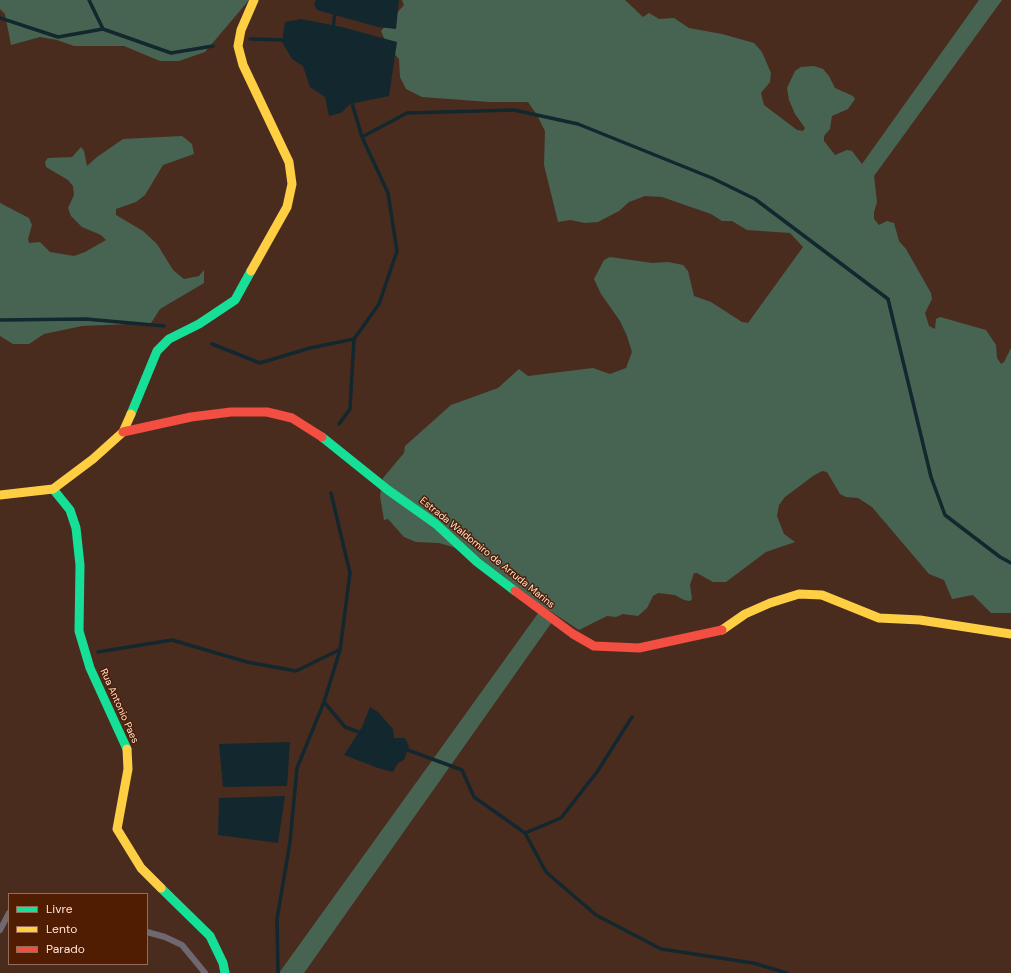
<!DOCTYPE html>
<style>
body{margin:0}
#map{position:relative;width:1011px;height:973px;overflow:hidden;background:#4a2c1f;font-family:"DM Sans",sans-serif}
canvas{display:block}
.legend{position:absolute;left:8px;top:893px;width:140px;height:72px;box-sizing:border-box;background:#501c02;border:1px solid #966c58;margin:0;padding:5px 7px;list-style:none;font-size:12px;color:#ffe4da}
.legend li{display:flex;align-items:center;gap:8px;height:20px}
.legend b{width:20px;border:1px solid #966c58}
</style>
<div id="map">
<canvas width="1011" height="973"></canvas>
<ul class="legend">
<li><b style="height:5px;background:#16e098"></b>Livre</li>
<li><b style="height:5px;background:#ffcf43"></b>Lento</li>
<li><b style="height:5px;background:#f24e42"></b>Parado</li>
</ul>
</div>
<script>
const ctx = document.querySelector('canvas').getContext('2d');
ctx.lineJoin = 'round';
function paint(path, color) { ctx.fillStyle = color; ctx.fill(path, 'evenodd'); }
const toPath = rows => new Path2D(rows.map(r => 'M' + r).join(''));
function trace(path, color, width, dash) { ctx.strokeStyle = color; ctx.lineWidth = width; ctx.lineCap = dash ? 'butt' : 'round'; ctx.setLineDash(dash || []); ctx.stroke(path); }
function write(font, color, halo, rows, align = 'center') {
  ctx.font = font + ' "DM Sans",sans-serif'; ctx.lineWidth = 3; ctx.setLineDash([]); ctx.textBaseline = 'middle'; ctx.strokeStyle = halo; ctx.fillStyle = color; for (const [text, x, y, turn = 0] of rows) {
    ctx.save(); ctx.translate(x, y); ctx.rotate((+turn || 0) * Math.PI / 180); ctx.textAlign = isNaN(turn) ? turn : align; if (halo) ctx.strokeText(text, 0, 0); ctx.fillText(text, 0, 0); ctx.restore();
  }
}
const green = toPath([
 [0,0,249,0,205,52,179,61,160,61,124,46,74,46,57,40,40,37,11,45,5,14,0,9],
 [402,0,625,0,643,17,649,13,659,19,674,18,689,28,722,34,754,43,762,52,771,73,770,82,761,93,764,105,797,130,803,131,805,128,795,114,789,100,787,88,795,71,801,67,814,66,823,69,829,76,835,88,853,96,855,99,848,109,832,116,830,129,824,136,824,141,835,155,847,150,852,151,862,164,979,0,1002,0,874,176,877,202,874,212,874,219,879,225,887,221,894,223,899,241,906,249,931,293,932,299,925,313,929,326,935,329,936,319,940,317,986,330,996,345,997,358,1001,364,1004,362,1011,348,1011,613,991,613,973,595,952,599,944,580,929,574,872,507,858,498,846,497,840,494,827,472,822,471,813,476,785,497,779,505,777,516,784,534,795,542,766,552,726,582,713,582,697,573,694,573,690,585,692,599,690,601,684,600,675,595,658,593,653,596,647,608,638,616,623,614,616,617,607,616,579,630,453,547,439,543,416,542,404,537,388,519,384,520,380,496,383,478,404,453,405,446,451,405,498,388,519,369,528,376,593,368,610,374,626,368,632,352,627,336,620,321,601,294,594,279,604,260,610,257,652,263,668,262,683,265,688,271,694,296,711,302,742,322,748,323,803,247,790,233,747,230,732,221,722,221,711,214,662,197,645,196,629,202,619,211,598,222,585,223,570,220,558,222,544,165,545,131,537,115,528,102,490,102,422,97,406,89,400,77,399,59,388,47,381,31,404,5],
 [182,136,192,144,194,154,163,165,145,195,136,202,116,209,116,215,143,231,157,244,173,270,184,279,199,276,204,270,204,283,160,309,151,323,82,326,44,334,29,344,13,344,0,336,0,203,29,218,32,225,28,239,29,243,40,242,50,252,74,256,85,252,106,240,101,235,82,227,71,216,68,208,74,195,73,186,68,180,46,167,45,162,48,158,72,157,81,147,84,151,87,166,97,157,123,139],
 [539,612,552,622,304,973,279,973]
]);
const water = toPath([
 [316,0,399,0,396,29,378,27,317,10,314,4],
 [301,19,342,27,397,42,389,96,350,104,341,113,329,116,325,97,310,87,303,66,292,59,282,42,285,22],
 [370,707,378,712,393,729,394,738,405,738,409,746,404,760,398,763,393,772,378,768,344,755,362,727],
 [290,742,287,786,223,787,219,744],
 [285,796,278,843,218,835,219,798]
]);
const stream = toPath([
 [89,0,103,29],
 [0,18,58,37,103,29,171,53,213,46],
 [333,29,335,11],
 [250,39,287,40],
 [362,137,407,113,514,110,578,124,712,178,755,199,888,299,931,477,945,515,1000,557,1011,563],
 [0,320,86,319,164,326],
 [212,344,260,363,310,348,354,339],
 [339,424,350,409,354,339,379,304,397,251,388,193,362,137,351,100],
 [331,493,350,573,340,650,324,702,345,727,361,733],
 [98,652,172,640,247,662,296,671,339,650],
 [405,749,462,770,474,797,525,833,546,872,596,915,661,949,753,963,787,973],
 [525,833,561,818,597,772,632,717],
 [278,973,277,919,290,842,297,768,324,702]
]);
const lane = toPath([
 [0,930,9,913],
 [147,932,165,937,182,945,205,973]
]);
const fast = toPath([
 [131,414,157,351,169,339,199,324,235,300,251,271],
 [322,437,388,490,436,524,477,562,515,591],
 [53,489,70,510,76,528,80,565,79,631,90,668,127,749],
 [161,888,210,936,223,963,225,973]
]);
const slow = toPath([
 [251,271,287,207,292,184,289,162,243,65,238,46,241,30,254,0],
 [0,495,53,489,93,459,123,432,131,414],
 [722,630,745,614,770,603,799,594,822,595,879,618,920,620,1011,634],
 [127,749,128,769,117,829,141,868,161,888]
]);
const jam = toPath([
 [123,432,191,417,231,412,267,412,292,418,322,437],
 [515,591,573,634,594,646,639,648,722,630]
]);
const streetNames = [
 ["Estrada Waldomiro de Arruda Marins",487,553,39],
 ["Rua Antonio Paes",119,706,66]
];
paint(green, '#476453');
paint(water, '#13272e');
trace(stream, '#13272e', 3.5);
trace(lane, '#706870', 6);
trace(fast, '#16e098', 9);
trace(slow, '#ffcf43', 9);
trace(jam, '#f24e42', 9);
write('10px', '#ffe4da', '#501c02', streetNames);
</script>
